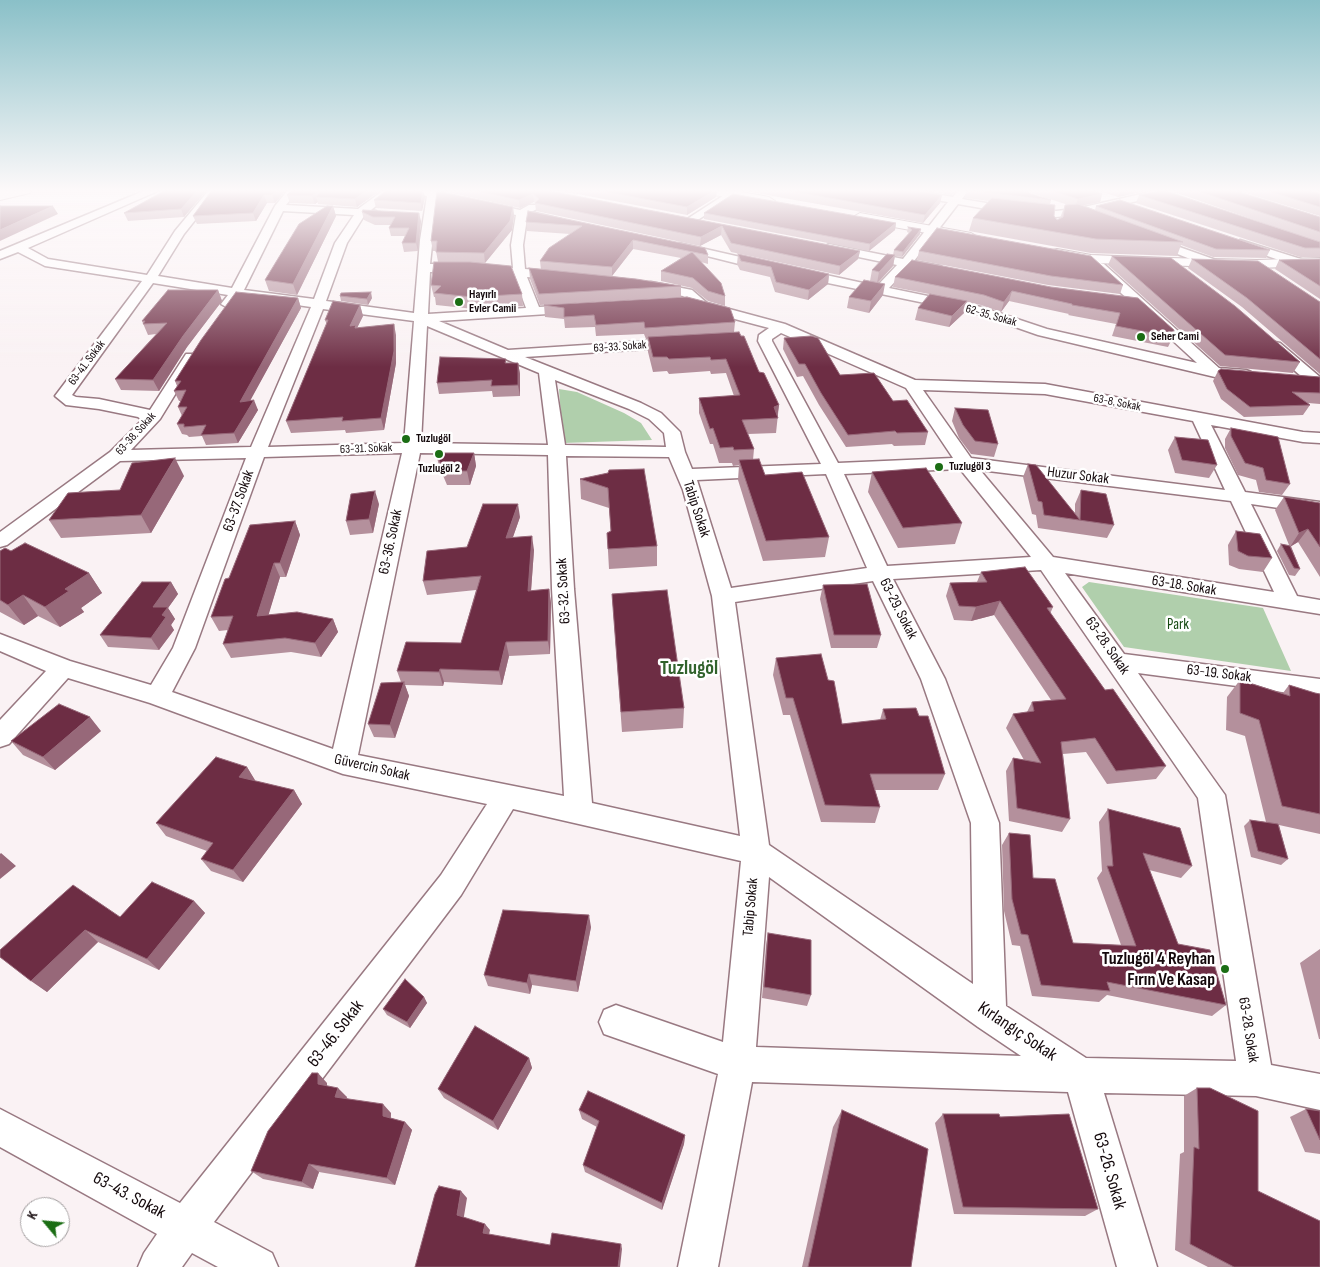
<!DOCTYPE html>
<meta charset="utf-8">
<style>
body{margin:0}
#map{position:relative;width:1320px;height:1267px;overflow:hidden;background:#faf2f4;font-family:"Sofia Sans Condensed",sans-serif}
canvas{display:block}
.north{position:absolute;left:20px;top:1197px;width:50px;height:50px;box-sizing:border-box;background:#fff;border:1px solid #a19d9e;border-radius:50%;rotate:298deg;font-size:14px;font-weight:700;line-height:20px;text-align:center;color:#14090c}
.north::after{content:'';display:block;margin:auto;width:18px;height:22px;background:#1b6d14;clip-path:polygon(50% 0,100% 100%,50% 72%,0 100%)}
</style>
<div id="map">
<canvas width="1320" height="1267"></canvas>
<div class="north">K</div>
</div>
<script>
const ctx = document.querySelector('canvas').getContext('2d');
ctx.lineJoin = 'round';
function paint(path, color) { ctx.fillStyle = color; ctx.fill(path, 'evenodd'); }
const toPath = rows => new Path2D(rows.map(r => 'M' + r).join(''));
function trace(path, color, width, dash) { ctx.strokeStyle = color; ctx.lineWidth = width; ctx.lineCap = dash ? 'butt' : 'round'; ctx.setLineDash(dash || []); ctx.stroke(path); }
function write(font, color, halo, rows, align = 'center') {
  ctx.font = font + ' "Sofia Sans Condensed",sans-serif'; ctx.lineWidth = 5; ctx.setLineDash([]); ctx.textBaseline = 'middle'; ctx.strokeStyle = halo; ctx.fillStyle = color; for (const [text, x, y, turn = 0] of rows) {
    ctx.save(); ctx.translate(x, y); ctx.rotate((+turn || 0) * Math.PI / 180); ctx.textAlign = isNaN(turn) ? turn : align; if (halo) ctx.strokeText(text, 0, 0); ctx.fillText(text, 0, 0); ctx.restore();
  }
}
const green = toPath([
 [559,389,577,392,624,413,641,423,652,440,563,443],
 [1089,582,1263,608,1291,671,1124,647,1082,587]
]);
const street = toPath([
 [146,190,160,190,28,248,48,259,147,275,175,231,209,190,219,190,184,234,158,276,232,288,275,206,288,190,298,190,286,205,358,209,384,190,396,190,371,210,376,211,377,213,376,215,364,216,347,243,326,301,414,313,420,240,427,196,409,192,408,190,427,190,520,210,529,205,537,205,538,207,537,209,531,212,561,219,562,221,557,224,527,218,523,245,525,269,559,272,565,276,559,280,527,277,539,307,574,305,579,306,581,309,579,312,439,321,508,350,678,339,683,340,685,343,683,346,678,347,525,357,641,403,661,413,680,432,685,452,692,469,821,464,758,341,759,335,769,328,697,309,683,296,646,289,645,286,646,283,651,282,692,290,707,303,785,324,915,380,1045,384,1303,432,1320,433,1320,443,1303,442,1211,425,1245,492,1320,502,1320,514,1251,504,1297,596,1320,600,1320,614,1065,573,1124,654,1320,679,1320,697,1138,673,1225,795,1271,1065,1320,1074,1320,1110,1256,1096,1104,1093,1157,1267,1117,1267,1068,1092,752,1082,718,1267,678,1267,718,1074,604,1034,599,1022,604,1010,616,1005,723,1042,741,861,513,809,461,895,214,1222,272,1253,278,1267,218,1267,192,1253,182,1267,138,1267,144,1253,157,1234,0,1147,0,1109,180,1203,441,875,487,804,343,774,150,703,68,678,9,744,0,747,0,720,46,671,0,651,0,634,70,661,151,685,173,648,246,458,120,461,7,545,0,547,0,532,110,452,142,420,138,417,99,409,66,405,55,396,142,281,45,266,18,252,0,259,0,251,146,190],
 [437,198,516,215,511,245,513,268,472,264,430,264,437,198],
 [283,211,354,215,335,243,314,299,244,290,283,211],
 [430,272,472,272,514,276,526,308,428,314,430,272],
 [153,283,228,295,221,304,228,308,233,307,240,297,311,307,251,447,131,450,160,419,198,357,196,354,186,354,150,410,99,399,76,397,72,395,153,283],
 [323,309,414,321,404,443,268,447,323,309],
 [427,326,539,373,548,445,421,443,427,326],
 [781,333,906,388,953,458,838,463,772,341,772,339,781,333],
 [555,380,629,409,649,419,664,433,666,447,565,445,555,380],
 [923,390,1045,394,1193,421,1225,490,971,458,923,390],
 [402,453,333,749,172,692,195,648,264,457,402,453],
 [420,453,548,455,552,589,564,796,358,755,420,453],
 [566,456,669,457,683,490,712,596,740,836,592,803,574,589,566,456],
 [960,469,1031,557,887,566,844,474,960,469],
 [980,470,1231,501,1274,592,1053,557,980,470],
 [826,474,867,568,731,588,697,480,826,474],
 [1041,570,1198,798,1236,1061,1086,1058,1006,1006,999,823,945,679,893,579,1041,570],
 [873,581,921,679,971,823,973,984,769,845,735,602,873,581],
 [769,877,978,1027,1021,1056,756,1047,769,877],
 [732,190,744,190,693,223,685,223,684,221,732,190],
 [889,190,912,190,953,197,958,190,966,190,967,192,962,199,1004,206,1056,211,1075,209,1159,190,1178,190,1173,193,1075,215,1056,217,1004,212,958,204,914,261,941,266,943,269,941,272,937,273,909,267,889,288,981,307,1047,329,1197,363,1096,270,1094,267,1100,263,1104,264,1219,368,1246,370,1251,372,1254,375,1251,378,1246,380,1215,377,1038,335,978,314,794,276,792,273,798,269,877,286,897,265,825,250,823,248,825,246,829,244,903,259,948,202,894,193,889,190],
 [1151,237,1216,260,1218,263,1216,266,1208,266,1147,242,1145,240,1151,237],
 [1240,240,1304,260,1306,263,1300,267,1296,266,1236,245,1234,243,1240,240],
 [679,243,771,264,773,267,767,271,675,248,673,246,675,244,679,243],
 [1275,342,1280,343,1320,377,1320,384,1310,384,1270,349,1268,346,1270,343,1275,342]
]);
const secondary = toPath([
 [10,190,32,190,30,193,0,200,0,192,10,190],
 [703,190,730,190,769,197,775,201,769,205,709,194,703,190],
 [860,213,971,233,978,237,971,241,855,220,853,217,860,213],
 [1057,249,1091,255,1169,258,1257,260,1320,258,1320,266,1257,268,1091,263,1052,256,1050,253,1052,250,1057,249]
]);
const wall = toPath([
 [166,190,207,190,184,217,128,221,124,213],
 [212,190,286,190,275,203,267,203,256,221,197,224,193,216],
 [292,190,381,190,357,207,318,204,318,202,315,204,290,203,287,195],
 [437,190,545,190,860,251,858,259,839,275,731,252,721,235,700,246,536,211,535,203,534,202,520,208],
 [557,190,717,190,716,197,687,215],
 [745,190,913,190,942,195,940,203,923,223,745,191],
 [923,190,956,190,952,195],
 [967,190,1051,200,1050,205,1054,216,1057,220,1060,218,1065,205,1068,205,1022,190,1093,190,1102,194,1100,202,1083,205,1095,210,1096,206,1270,250,1266,258,1213,257,1181,245,1177,256,1091,253,969,231,973,218,989,201,965,198],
 [1096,190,1149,190,1118,197],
 [1178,190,1233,190,1320,217,1320,257,1300,257,1136,203,1139,195,1289,232,1177,193],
 [1236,190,1320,190,1320,216],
 [425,197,422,211,376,208,374,200],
 [333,206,336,216,297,295,269,291,265,280],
 [513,207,514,216,512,230,485,263,522,294,523,306,474,309,436,305,435,297,434,297,431,285,438,262,436,251,433,251,431,241],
 [528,211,708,255,708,264,701,262,725,296,725,306,708,301,692,288,661,281,661,271,681,258,633,249,612,276,681,286,681,297,540,305,530,279,529,268,541,270,540,261,570,234,527,231,526,222],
 [362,212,421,221,418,251,404,252,402,243,405,236,391,236,389,228,391,225,375,225,364,220],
 [704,213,896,223,895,230,869,251,704,219],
 [908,227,920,234,902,257,895,256,893,266,878,283,883,295,869,313,847,308,849,297,870,281,872,270,893,255,894,250,909,233,907,232],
 [919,251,1123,285,1120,294,1048,285,917,260],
 [738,254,829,274,828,284,808,300,775,292,770,277,740,270,737,264],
 [1112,256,1300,362,1293,373,1220,366,1108,265],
 [1192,259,1320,302,1320,374,1242,307,1188,268],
 [1320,259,1320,299,1275,269,1279,260],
 [895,277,1051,287,1138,298,1173,337,1168,347,1112,336,1116,324,1068,315,1069,314,1009,301,1001,312,981,305,967,302,964,313,949,327,915,320,918,308,929,294,893,287],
 [218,290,222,301,187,347,159,391,121,390,115,379,156,334,148,335,142,321],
 [340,296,372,298,368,305,341,301],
 [298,298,301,308,250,400,258,410,238,443,206,445,202,436,189,437,187,435,182,434,177,424,182,416,178,407,181,401,179,401,174,391,177,386,175,381],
 [360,305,363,316,357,328,396,335,396,363,384,430,346,433,345,430,291,433,286,421,327,325,325,320],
 [544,305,735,322,734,332,741,336,759,372,779,405,776,433,748,434,754,449,753,460,765,475,829,537,825,557,763,561,738,480,739,465,733,466,732,463,719,463,713,444,710,444,699,413,699,398,734,396,726,373,711,374,710,371,669,374,667,371,653,372,648,352,648,339,646,339,644,334,596,336,595,327,565,328,564,319,545,317],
 [784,338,840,375,893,401,928,432,925,445,894,446,892,444,846,447,819,405,803,376,797,377,783,349],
 [506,359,506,363,518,363,520,374,520,396,493,397,492,391,439,394,437,383],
 [1218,371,1320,377,1320,404,1308,403,1310,405,1303,415,1244,417,1221,399,1213,381],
 [955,408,998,444,994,457,971,454,959,438,952,421],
 [1231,428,1290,484,1282,495,1259,492,1256,480,1238,475,1225,448,1225,439],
 [1175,437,1217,465,1209,478,1175,473,1168,450],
 [436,453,474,453,476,466,470,485,447,485,439,466],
 [1028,464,1075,513,1075,504,1081,490,1114,525,1107,538,1038,528,1036,515,1032,514,1023,477],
 [872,472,962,523,955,544,898,548,868,492],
 [608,473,657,546,657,566,609,569,607,533,611,531,609,508,581,499,580,479],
 [184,476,151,533,61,538,49,520,120,490],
 [1284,497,1320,503,1320,577,1298,542,1291,546,1300,569,1295,576,1289,575,1277,551,1281,544,1289,545,1275,510],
 [379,504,373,533,350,535,346,521],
 [520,517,513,537,534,550,531,591,549,589,551,603,550,654,509,656,502,685,444,682,443,686,405,685,409,696,395,738,374,737,368,724,401,682,397,671,461,643,476,590,427,595,423,581,467,547],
 [295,521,300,535,286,577,280,577,268,615,333,619,338,632,321,657,291,652,231,658,223,644,228,630,219,631,211,617,229,578],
 [1236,531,1272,558,1263,572,1239,569,1229,565,1228,545],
 [0,551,11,551,89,573,102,593,81,608,84,612,60,627,38,616,24,625,0,612],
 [981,572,1053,607,1050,614,1105,690,1166,766,1156,779,1107,784,1086,752,1063,754,1070,819,1062,832,1009,821,1006,771,1013,758,1024,760,1006,728,1013,714,1027,712,1032,702,1051,700,994,615,971,621,954,620,946,596,950,583,977,582],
 [171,582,178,594,168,608,175,619,171,625,174,630,159,650,108,647,100,635],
 [823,585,881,635,877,648,831,648,820,599],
 [612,594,684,708,683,728,622,732],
 [776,658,828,680,842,724,880,720,883,709,945,774,938,790,875,790,880,807,875,823,821,822,790,715,783,715,773,675],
 [1240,680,1283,693,1289,685,1315,693,1320,694,1320,834,1279,825,1288,859,1281,865,1251,857,1244,826,1250,820,1266,822,1245,736,1226,730,1227,697],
 [101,731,55,770,23,755,11,741],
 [247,767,255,781,294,790,302,804,243,882,211,871,201,859,207,851,166,836,156,823],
 [1108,809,1192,866,1181,878,1149,870,1178,944,1226,1005,1212,1016,1107,995,1099,1002,1032,996,1020,946,1012,945,1004,911,1002,845,1009,833,1033,878,1073,943,1121,945,1097,878,1102,871,1099,822],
 [194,901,205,913,159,970,98,942,47,992,0,957,120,917],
 [591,927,578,992,532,985,530,994,488,986,484,975],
 [768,933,811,995,807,1006,762,998,766,945],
 [1320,949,1320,1039,1319,1039,1300,963],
 [424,997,427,1003,410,1028,387,1015,383,1009],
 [529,1058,532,1068,498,1130,444,1098,438,1089],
 [327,1083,327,1086,347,1097,346,1098,391,1113,391,1118,405,1122,412,1130,395,1185,319,1172,313,1189,263,1179,251,1171],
 [1197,1088,1258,1191,1320,1267,1208,1267,1175,1250,1180,1154,1184,1152,1184,1096],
 [1306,1109,1320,1111,1320,1154,1305,1152,1290,1117],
 [579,1110,685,1135,684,1144,662,1210,585,1172,583,1165,597,1127,582,1119],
 [842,1110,911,1267,802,1267,833,1127],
 [943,1114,1000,1117,1098,1209,1085,1216,954,1214,935,1123]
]);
const shadedWall = toPath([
 [198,190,207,190,184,217,181,209],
 [277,190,286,190,275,203,272,195],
 [368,190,381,190,357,207,355,199],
 [423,190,425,197,422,211,421,203],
 [716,190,717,190,716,197,687,215,687,207],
 [1121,190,1149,190,1118,197],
 [319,192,316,197,318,202,315,204,312,196],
 [533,194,534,202,520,208,519,200],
 [1102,194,1100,202,1075,207,1078,199],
 [264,195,267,203,256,221,253,213],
 [942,195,940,203,923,223,925,215],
 [53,206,58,214,0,241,0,230],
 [333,206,336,216,297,295,293,284],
 [513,207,514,216,512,230,485,263,484,253],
 [419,213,421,221,418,251,416,243],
 [896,223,895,230,869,251,870,244],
 [722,226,721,235,700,246,701,237],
 [921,229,920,234,902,257,903,252],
 [633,240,633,249,612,276,612,267],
 [860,251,858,259,839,275,840,266],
 [895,255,893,266,877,283,879,272],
 [829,274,828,284,808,300,809,290],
 [885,284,883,295,869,313,871,301],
 [218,290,222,301,187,347,159,391,153,380,183,336],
 [1012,291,1009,301,1001,312,1004,302],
 [371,292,372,298,368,305,367,299],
 [298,298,301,308,244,412,240,402],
 [967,301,964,313,949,327,952,316],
 [360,305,363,316,357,328,350,326],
 [394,324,396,335,396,363,384,430,381,418],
 [518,363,520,374,520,396,518,385],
 [254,400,258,410,238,443,234,433],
 [779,405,777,418,774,407],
 [474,453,476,466,470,485,467,471],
 [175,458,184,476,151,533,141,515],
 [375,491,379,504,373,533,369,519],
 [518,504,520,517,508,551,506,538],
 [295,521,300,535,286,577,280,563],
 [1308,529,1298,542,1290,547,1299,533],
 [532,536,534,550,530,604,528,591],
 [274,563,280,577,264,630,257,616],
 [89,573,102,593,81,608,84,612,60,627,45,607,65,589],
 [171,582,178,594,168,608,175,619,171,625,174,630,159,650,151,638,153,607],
 [549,589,551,603,550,654,548,641],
 [23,595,38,616,24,625,8,605],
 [1000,601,994,615,971,621,976,607],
 [333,619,338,632,321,657,315,643],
 [506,642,509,656,502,685,499,671],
 [440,669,444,682,443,686,439,672],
 [404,682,409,696,395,738,390,725],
 [90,717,101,731,55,770,43,757],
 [247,767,255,780,247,790,239,777],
 [294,790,302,804,243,882,233,870],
 [1,853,16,866,0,879,0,854],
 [194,901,205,913,159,970,147,959],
 [589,915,591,927,578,992,576,981],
 [85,930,98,942,47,992,31,981],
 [529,974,532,985,530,994,527,983],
 [424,997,427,1003,410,1028,407,1022],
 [529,1058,532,1068,498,1130,493,1121],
 [318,1073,327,1083,327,1093,318,1084],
 [338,1088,347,1097,344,1106,335,1097],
 [383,1104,391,1113,390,1125,383,1116],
 [405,1122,412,1130,395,1185,387,1178],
 [685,1135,684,1144,662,1210,662,1203],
 [309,1164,319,1172,313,1189,302,1182],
 [461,1191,467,1198,463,1222,457,1215],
 [485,1224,490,1230,488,1239,483,1233],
 [621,1244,622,1249,620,1267,618,1267]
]);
const building = toPath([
 [166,190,198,190,181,209,124,213,166,190],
 [212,190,277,190,272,195,264,195,253,213,193,216,212,190],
 [292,190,368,190,355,199,316,197,319,192,312,196,287,195,292,190],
 [387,190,423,190,421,203,374,200,387,190],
 [472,190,545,190,860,251,840,266,731,243,722,226,701,237,535,203,539,199,533,194,519,200,472,190],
 [597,190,716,190,687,207,597,190],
 [785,190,913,190,942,195,925,215,785,190],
 [969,190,1020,190,1051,200,969,190],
 [1049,190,1093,190,1102,194,1078,199,1049,190],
 [1163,190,1320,242,1320,248,1305,248,1139,195,1163,190],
 [1195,190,1233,190,1320,217,1320,232,1195,190],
 [1265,190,1309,190,1320,194,1320,207,1265,190],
 [437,191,513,207,510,221,484,253,436,252,437,241,431,241,437,191],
 [733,194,896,223,870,244,704,213,733,194],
 [992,198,1055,205,1054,216,1057,220,1063,217,1065,205,1078,204,1183,242,1096,239,973,218,992,198],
 [1120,200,1270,250,1216,249,1096,206,1120,200],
 [0,206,53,206,0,230,0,206],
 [327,206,333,206,293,284,265,280,299,224,327,206],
 [363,210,419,213,416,243,402,243,409,228,389,228,395,217,373,217,362,212,363,210],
 [528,211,705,248,708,255,633,240,612,267,540,261,549,248,582,226,526,222,528,211],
 [908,227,921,229,903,252,894,250,912,230,908,227],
 [937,228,1091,256,1123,285,1051,276,919,251,937,228],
 [692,252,721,283,725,296,708,291,693,278,661,271,692,252],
 [738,254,829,274,809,290,776,282,771,267,741,261,738,254],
 [887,254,895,255,879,272,872,270,887,254],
 [1112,256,1171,258,1235,306,1300,362,1225,355,1112,256],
 [1192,259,1258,261,1320,302,1320,359,1247,298,1192,259],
 [1320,259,1320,286,1279,260,1320,259],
 [912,260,1051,287,1138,298,1174,330,1173,337,1116,326,1120,313,1072,305,1072,304,1012,291,1004,302,984,295,895,277,912,260],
 [434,262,470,262,511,266,522,294,472,297,434,293,441,286,431,285,434,262],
 [529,268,636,279,681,286,539,294,529,268],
 [864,280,885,284,871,301,849,297,864,280],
 [168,290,218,290,183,336,153,380,115,379,167,323,143,324,145,321,142,321,168,290],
 [236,292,298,298,240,402,254,400,234,433,201,435,206,425,184,427,184,424,177,424,187,407,178,407,186,390,174,391,181,381,175,381,201,340,236,292],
 [371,292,367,299,340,296,341,293,371,292],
 [930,294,967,301,952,316,918,308,930,294],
 [687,297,730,308,735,322,645,328,644,322,596,325,594,315,564,317,564,308,544,305,687,297],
 [333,301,360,305,350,326,356,325,355,328,394,324,394,351,381,418,342,421,343,417,286,421,328,320,325,320,333,301],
 [739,332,741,336,744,336,759,372,764,373,779,405,774,407,778,418,742,420,754,449,734,450,733,447,720,448,713,428,710,429,699,398,740,395,726,359,711,360,710,357,669,359,667,357,653,357,648,337,739,332],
 [811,336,818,338,840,375,874,373,893,401,907,400,928,432,897,433,895,431,848,435,821,393,805,364,799,364,784,338,811,336],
 [440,357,506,359,505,363,518,363,518,385,491,386,492,380,437,383,440,357],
 [1221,369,1320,377,1320,393,1292,392,1310,405,1250,407,1227,389,1218,371,1221,369],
 [955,408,988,410,998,444,975,441,963,425,955,408],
 [1231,428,1278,437,1290,484,1266,480,1263,468,1245,463,1231,436,1231,428],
 [1175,437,1208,440,1217,465,1182,460,1175,437],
 [436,453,474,453,467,471,444,471,436,453],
 [175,458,141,515,49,520,68,493,120,490,132,463,175,458],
 [759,459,765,475,802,472,829,537,766,541,739,460,759,459],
 [1028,464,1036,465,1080,520,1081,490,1106,494,1114,525,1044,515,1042,502,1038,501,1028,464],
 [926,468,962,523,903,528,872,472,926,468],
 [644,469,657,546,608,549,607,533,611,531,608,488,580,479,608,473,609,470,644,469],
 [375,491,369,519,346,521,351,494,375,491],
 [1284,497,1320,503,1320,547,1308,529,1299,533,1284,497],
 [483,504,518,504,506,538,532,536,528,591,549,589,548,641,506,642,499,671,440,669,439,672,397,671,406,642,461,643,481,576,423,581,427,551,467,547,483,504],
 [295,521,280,563,274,563,257,616,297,612,333,619,315,643,285,638,223,644,233,616,211,617,225,579,229,578,250,525,295,521],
 [1236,531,1260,534,1272,558,1248,556,1238,551,1236,531],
 [25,543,89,573,65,589,69,591,45,607,23,595,8,605,0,600,0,551,5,548,11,551,25,543],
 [1281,544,1290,546,1300,569,1294,568,1281,544],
 [1025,567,1053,607,1047,608,1105,690,1113,689,1166,766,1116,771,1095,738,1061,742,1070,819,1017,808,1013,758,1041,763,1013,714,1034,711,1032,702,1066,699,1000,601,976,607,959,606,950,583,987,582,981,572,1025,567],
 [142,582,171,582,153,607,168,607,162,615,166,617,151,638,100,635,142,582],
 [867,584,881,635,834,635,823,585,867,584],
 [667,590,684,708,621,712,612,594,667,590],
 [821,654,828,680,834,681,842,724,886,719,883,709,916,708,919,716,928,716,945,774,870,774,880,807,825,805,793,698,786,698,776,658,821,654],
 [1240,680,1290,696,1289,685,1315,693,1320,694,1320,814,1282,806,1259,720,1240,713,1240,680],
 [404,682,390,725,368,724,381,683,404,682],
 [59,704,90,717,43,757,11,741,59,704],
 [216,757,247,767,239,777,294,790,233,870,201,859,213,843,156,823,216,757],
 [1108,809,1180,828,1192,866,1143,853,1178,944,1210,950,1226,1005,1107,982,1110,991,1041,985,1028,935,1021,934,1012,899,1009,833,1030,835,1033,878,1055,879,1073,943,1136,946,1107,866,1113,866,1108,809],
 [1250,820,1278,824,1288,859,1258,851,1250,820],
 [152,882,194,901,147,959,85,930,31,981,0,957,0,950,73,885,120,917,152,882],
 [503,910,589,915,576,981,529,974,527,983,484,975,503,910],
 [768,933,811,940,811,995,764,987,768,933],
 [405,979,424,997,407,1022,383,1009,405,979],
 [475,1026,529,1058,493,1121,438,1089,475,1026],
 [312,1073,318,1073,318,1084,338,1088,335,1097,383,1104,383,1116,405,1122,387,1178,309,1164,302,1182,251,1171,268,1131,312,1073],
 [1197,1088,1210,1088,1258,1111,1258,1191,1320,1221,1320,1267,1234,1267,1190,1244,1194,1147,1199,1149,1197,1088],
 [588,1091,685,1135,662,1203,583,1165,599,1121,579,1110,588,1091],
 [1306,1109,1320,1111,1320,1140,1306,1109],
 [842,1110,928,1149,911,1267,808,1267,842,1110],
 [943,1114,999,1114,1000,1117,1069,1114,1098,1209,963,1207,943,1114],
 [439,1186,461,1191,457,1215,485,1224,483,1233,550,1245,552,1233,621,1244,618,1267,415,1267,435,1194,439,1186]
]);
const markers = [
 [459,302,5,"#1b6d14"],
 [1141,337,5,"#1b6d14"],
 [406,439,5,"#1b6d14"],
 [439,454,5,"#1b6d14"],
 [939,467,5,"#1b6d14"],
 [1225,969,5,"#1b6d14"]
];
const farPoinames = [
 ["Hayırlı",469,295],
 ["Evler Camii",469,309],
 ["Seher Cami",1151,337],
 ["Tuzlugöl",416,439],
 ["Tuzlugöl 3",949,467],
 ["Tuzlugöl 2",439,469,"center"]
];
const farStreetnames = [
 ["62-35. Sokak",991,316,16],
 ["63-33. Sokak",620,347,-4],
 ["63-41. Sokak",87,363,-53],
 ["63-8. Sokak",1117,403,11],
 ["63-38. Sokak",136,434,-48],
 ["63-31. Sokak",366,449,-2]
];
const streetNames = [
 ["Huzur Sokak",1078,476,7],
 ["63-37. Sokak",239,501,-70],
 ["Tabip Sokak",696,509,72],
 ["63-36. Sokak",391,542,-78],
 ["63-18. Sokak",1184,586,9],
 ["63-32. Sokak",564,591,-93],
 ["63-29. Sokak",898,609,63],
 ["63-28. Sokak",1107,646,55],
 ["63-19. Sokak",1219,674,7],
 ["Güvercin Sokak",372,768,13],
 ["Tabip Sokak",751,907,-85],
 ["63-28. Sokak",1248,1030,81]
];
const parkNames = [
 ["Park",1178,625]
];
const nearPoinames = [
 ["Tuzlugöl 4 Reyhan",1215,959],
 ["Fırın Ve Kasap",1215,980]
];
const nearStreetnames = [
 ["Kırlangıç Sokak",1017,1032,34],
 ["63-46. Sokak",336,1034,-52],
 ["63-26. Sokak",1109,1171,74],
 ["63-43. Sokak",129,1196,28]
];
const districtNames = [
 ["Tuzlugöl",689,669]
];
paint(green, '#b0cfac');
trace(street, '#997982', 3);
trace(secondary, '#997982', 2);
paint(street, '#fff');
paint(secondary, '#fff');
paint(wall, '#b4909c');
paint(shadedWall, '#976879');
paint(building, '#6d2d44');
trace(building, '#976879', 1);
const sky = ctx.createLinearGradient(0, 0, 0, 367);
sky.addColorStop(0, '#8ac0c8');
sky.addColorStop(0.52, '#fdf9fa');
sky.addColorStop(1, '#fdf9fa00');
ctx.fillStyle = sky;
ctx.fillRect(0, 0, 1320, 367);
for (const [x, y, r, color] of markers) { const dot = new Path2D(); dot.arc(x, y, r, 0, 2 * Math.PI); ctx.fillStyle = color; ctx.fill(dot); trace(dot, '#fff', 2); }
write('bold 12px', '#14090c', '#fff', farPoinames, 'left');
write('12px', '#14090c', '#fff', farStreetnames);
write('15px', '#14090c', '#fff', streetNames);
write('15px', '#174a13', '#fff', parkNames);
write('bold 18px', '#14090c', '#fff', nearPoinames, 'right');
write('18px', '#14090c', '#fff', nearStreetnames);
write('bold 20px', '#31622c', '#fff', districtNames);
</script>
